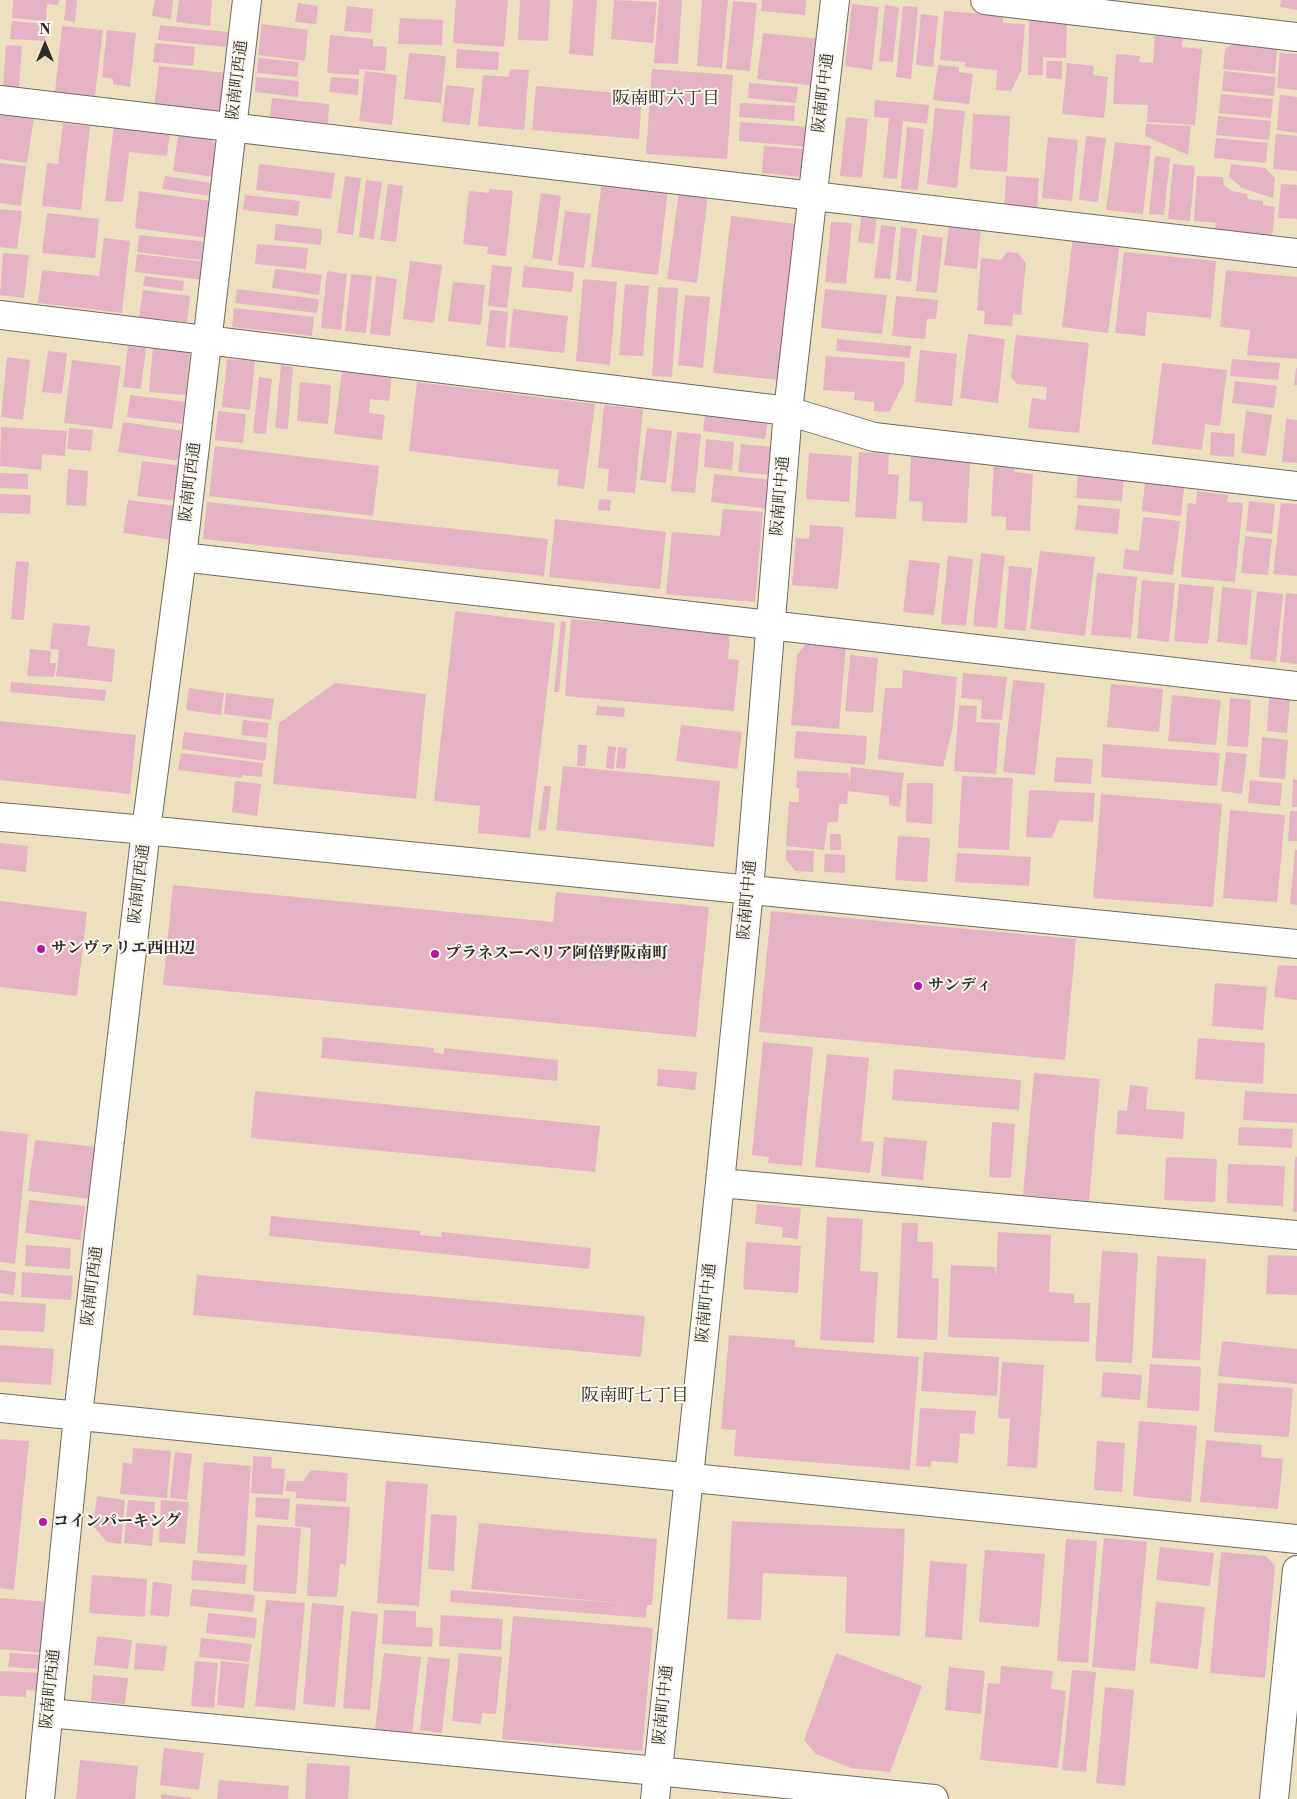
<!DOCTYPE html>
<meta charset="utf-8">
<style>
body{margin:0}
#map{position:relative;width:1297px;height:1799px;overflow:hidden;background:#ede0c0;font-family:"Libre Bodoni",serif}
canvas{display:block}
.north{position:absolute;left:20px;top:20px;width:50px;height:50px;-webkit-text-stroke:4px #fbf7ec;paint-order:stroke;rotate:0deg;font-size:14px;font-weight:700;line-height:20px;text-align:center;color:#2b2b2b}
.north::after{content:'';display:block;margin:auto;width:18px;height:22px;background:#2b2b2b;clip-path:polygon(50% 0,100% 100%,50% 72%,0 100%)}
</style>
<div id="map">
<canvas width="1297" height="1799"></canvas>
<div class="north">N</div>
</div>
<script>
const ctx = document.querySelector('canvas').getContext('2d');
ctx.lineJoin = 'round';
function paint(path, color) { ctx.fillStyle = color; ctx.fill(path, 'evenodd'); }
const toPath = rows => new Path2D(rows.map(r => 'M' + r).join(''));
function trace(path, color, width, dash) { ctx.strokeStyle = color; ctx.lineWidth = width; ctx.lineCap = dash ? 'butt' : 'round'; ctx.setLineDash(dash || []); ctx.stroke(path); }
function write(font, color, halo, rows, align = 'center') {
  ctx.font = font + ' "Libre Bodoni","Noto Serif JP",serif'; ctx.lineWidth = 4; ctx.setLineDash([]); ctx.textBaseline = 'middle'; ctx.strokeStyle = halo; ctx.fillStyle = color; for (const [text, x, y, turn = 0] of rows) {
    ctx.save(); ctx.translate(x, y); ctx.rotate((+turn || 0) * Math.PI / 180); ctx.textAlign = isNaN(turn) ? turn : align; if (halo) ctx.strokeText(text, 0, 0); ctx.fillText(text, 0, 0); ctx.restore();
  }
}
const building = toPath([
 [13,0,59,0,58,5,47,4,46,21,12,18],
 [66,0,77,0,75,22,64,20],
 [155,0,173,0,171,19,152,16],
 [179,0,212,0,210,26,176,22],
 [456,0,508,0,504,47,453,43],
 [520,0,550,0,548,41,518,40],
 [573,0,597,0,593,56,569,54],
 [614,0,657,2,653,43,611,39],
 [659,0,682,0,678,64,654,63],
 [702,0,728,0,722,68,697,66],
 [762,0,806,0,805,15,761,11],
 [1281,0,1297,0,1297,10,1280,7],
 [733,1,757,3,750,71,726,69],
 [298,3,318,6,316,24,295,22],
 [852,4,879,7,872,70,845,66],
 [885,5,899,7,893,62,879,61],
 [347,6,373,9,371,33,344,31],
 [903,6,918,7,911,79,896,77],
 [944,11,1003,15,1003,23,1025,24,1021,71,1011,91,996,90,997,70,965,67,965,62,940,60],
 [921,14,938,16,933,67,916,65],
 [400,18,443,20,442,45,398,44],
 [1029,19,1067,20,1066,58,1043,57,1043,75,1028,75],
 [12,21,46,24,45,41,10,39],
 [262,24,308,30,305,61,258,55],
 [160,25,228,32,226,47,158,40],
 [62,26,103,30,95,96,55,92],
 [107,30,136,33,130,87,113,84,113,79,102,77],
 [763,33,821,39,816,86,757,79],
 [330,35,373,39,373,46,387,47,385,71,359,69,359,75,327,73],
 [1155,36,1183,38,1182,47,1202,49,1195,125,1147,122,1148,105,1113,104,1116,54,1140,56,1139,62,1153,63],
 [155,43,195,47,193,66,153,62],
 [1234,43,1277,48,1275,74,1223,69,1225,49],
 [6,45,22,46,19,88,3,87],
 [457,49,499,52,498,70,456,68],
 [409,53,446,56,441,103,404,99],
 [1280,53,1297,54,1297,90,1277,88],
 [258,58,299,62,297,77,257,73],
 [1047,61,1062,61,1062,79,1046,78],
 [1067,63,1094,66,1093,75,1108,77,1104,118,1062,114],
 [938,65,959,67,959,72,973,74,969,104,933,100],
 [159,66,227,73,224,107,212,114,154,109],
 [510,69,529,70,524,130,478,126,483,75,509,77],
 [652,69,733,75,727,159,646,154],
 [365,71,397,75,392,125,359,121],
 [1224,71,1276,77,1274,96,1222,91],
 [256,77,299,81,298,97,255,92],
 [331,77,359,79,358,95,329,92],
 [749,83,798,87,796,103,748,98],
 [446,85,474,88,470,125,442,122],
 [536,86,642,95,639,139,532,130],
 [1221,94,1273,99,1271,118,1219,113],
 [1280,95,1297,97,1297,133,1277,130],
 [272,98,329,104,328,123,270,117],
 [875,100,929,105,927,124,903,121,897,179,883,178,889,118,874,117],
 [740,103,795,106,794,121,739,117],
 [935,108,965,111,957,188,927,184],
 [0,112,34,117,27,163,0,159],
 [973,114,1010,116,1007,172,970,169],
 [1218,116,1271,121,1269,140,1216,135],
 [846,117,868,119,862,178,840,176],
 [740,122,811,127,810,147,739,141],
 [63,123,90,126,81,210,42,206,47,163,58,164],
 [114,124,170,130,167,156,129,152,123,202,105,201],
 [1146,124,1191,126,1188,155,1145,136],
 [907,127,924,129,918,190,901,189],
 [179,130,209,135,218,148,213,177,173,171],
 [1276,134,1297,136,1297,171,1273,169],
 [1086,136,1106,138,1098,202,1079,200],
 [1048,137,1078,140,1072,201,1042,198],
 [1216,138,1268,143,1266,163,1214,158],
 [1115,142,1151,146,1143,214,1106,210],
 [764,146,803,149,801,177,762,173],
 [1155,156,1170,158,1164,215,1149,214],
 [0,163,26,166,21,206,0,203],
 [259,164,335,173,331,199,256,190],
 [1173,164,1195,166,1190,221,1168,219],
 [1231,164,1265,168,1275,178,1273,198,1242,188,1229,177],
 [165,176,212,183,211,196,162,189],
 [345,176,361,178,353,235,337,233],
 [1006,176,1039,178,1037,211,1004,208],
 [1197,176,1223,177,1224,185,1232,191,1247,194,1248,199,1263,201,1263,205,1275,207,1272,236,1215,229,1216,223,1194,221],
 [366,180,382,182,374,239,359,237],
 [602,181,668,189,658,275,591,267],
 [388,184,403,186,396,242,380,240],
 [1281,184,1297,185,1297,219,1278,218],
 [489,189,513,191,506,256,487,254,488,247,463,244,469,191,489,193],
 [139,191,211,201,207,238,135,228],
 [679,191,708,195,697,283,667,279],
 [541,193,561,196,552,261,532,258],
 [245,195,300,201,298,216,243,210],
 [0,209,22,211,17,249,0,247],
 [565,211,591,214,584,268,558,265],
 [862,212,877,214,874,244,858,242],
 [47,213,99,219,95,258,42,253],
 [731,216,797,224,779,380,713,373],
 [831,222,852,223,846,284,825,282],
 [276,224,322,229,321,245,274,240],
 [881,225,896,227,890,279,874,278],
 [949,225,981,228,977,269,944,265],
 [901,227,917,229,911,282,896,280],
 [139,235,209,242,207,261,137,252],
 [922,235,943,238,937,293,916,291],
 [1073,237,1120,243,1108,333,1062,327],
 [104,238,130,241,122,313,38,303,42,270,99,276],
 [257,244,308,248,306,269,255,264],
 [1007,252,1018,253,1026,263,1021,315,1013,314,1012,326,984,324,985,311,977,310,981,258,1001,260],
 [1124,252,1216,261,1211,318,1147,312,1145,336,1115,333],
 [3,253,29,255,24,298,0,295],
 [137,254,207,262,204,280,135,272],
 [410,261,442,265,434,323,403,319],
 [492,265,512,267,507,308,488,306],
 [524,266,574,272,572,292,522,287],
 [275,269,322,275,319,295,272,288],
 [1226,270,1297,277,1297,359,1247,355,1250,330,1220,327],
 [327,271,347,274,341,330,321,328],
 [351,274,372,276,366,333,345,331],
 [145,276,184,281,183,291,143,286],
 [376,276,397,279,390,336,370,334],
 [583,279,617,282,610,365,576,361],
 [453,282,485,285,481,325,448,321],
 [625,284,649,286,643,356,619,355],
 [658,287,678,288,672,377,652,376],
 [237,289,319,299,317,313,235,303],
 [825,289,887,295,882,334,821,328],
 [143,290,190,296,187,322,139,317],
 [685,295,710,297,703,368,678,365],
 [896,296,938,300,936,319,927,319,925,339,892,336],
 [234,308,314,317,312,336,232,327],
 [513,309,568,316,564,353,509,347],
 [490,310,508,312,505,348,486,346],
 [968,334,1005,339,998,403,960,398],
 [1016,335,1089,343,1079,433,1028,428,1032,398,1046,400,1047,387,1017,384,1011,377],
 [837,339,911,346,910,358,836,351],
 [128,346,146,348,141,389,123,387],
 [153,347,190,351,186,395,149,392],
 [920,350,957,354,952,406,915,402],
 [48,351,67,353,62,394,42,392],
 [826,356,905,362,904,383,889,412,874,411,874,402,854,400,855,392,823,390],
 [7,357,30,360,23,420,1,417],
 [227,359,255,361,250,410,222,407],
 [1232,359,1280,363,1278,380,1230,376],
 [72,360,121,366,112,429,64,423],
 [1162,363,1227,370,1220,426,1205,424,1202,450,1152,444],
 [281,365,293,367,288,429,275,428],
 [1296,368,1297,368,1297,385,1294,385],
 [342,370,392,376,389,401,370,399,369,413,385,415,382,440,334,434],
 [259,377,272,379,266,434,253,433],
 [1235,381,1277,386,1274,408,1232,403],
 [300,382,331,385,328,424,297,421],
 [417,382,595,404,584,489,557,485,559,470,409,451],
 [130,395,186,402,183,424,127,417],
 [604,405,643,409,635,493,607,491,609,469,598,468],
 [218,411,246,414,243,443,215,440],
 [1246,411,1272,415,1266,456,1241,453],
 [705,414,768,421,765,439,703,431],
 [1286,419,1297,420,1297,463,1282,462],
 [123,422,184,431,180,461,118,452],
 [1,427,67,431,65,456,42,454,41,470,0,466],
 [69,428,93,430,91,451,67,449],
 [647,428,672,431,666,483,640,480],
 [677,432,701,434,695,493,671,491],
 [1211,432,1235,434,1234,457,1210,455],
 [706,439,734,442,732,470,704,467],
 [741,444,772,447,770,475,738,472],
 [215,446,379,466,373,516,209,496],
 [859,452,889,454,888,474,899,475,896,519,855,517],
 [809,453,852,456,849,502,806,499],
 [911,457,970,459,967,523,922,521,923,502,909,501],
 [142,461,182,466,177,501,137,496],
 [994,461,1014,462,1014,472,1033,474,1030,531,1006,530,1006,517,991,516],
 [68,469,88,471,86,506,66,505],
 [0,473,28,474,28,489,0,488],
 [1078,473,1124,476,1122,501,1076,498],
 [714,474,772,480,769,509,711,502],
 [1145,483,1184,488,1181,516,1142,511],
 [1197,491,1228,495,1227,502,1243,503,1235,582,1181,577,1188,503,1196,504],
 [0,494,31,495,30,514,0,513],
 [599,499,611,500,610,511,598,510],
 [128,500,177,506,173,540,123,533],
 [1249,501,1275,504,1272,534,1246,531],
 [207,502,548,539,544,576,203,539],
 [1281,503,1297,504,1297,576,1273,574],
 [1078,505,1120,509,1118,534,1075,530],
 [723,509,763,512,755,602,666,594,672,532,720,536],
 [1143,517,1180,521,1173,575,1123,569,1125,549,1139,551],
 [555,519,666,532,660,589,549,577],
 [810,525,844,527,838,589,792,585,796,538,809,539],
 [1245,536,1272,539,1268,575,1241,573],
 [1040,551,1095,557,1085,636,1030,629],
 [981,553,1005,556,997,628,973,626],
 [948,556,973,559,966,626,941,624],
 [909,560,940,563,934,615,903,612],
 [16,561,29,562,24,620,11,619],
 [1009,566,1032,568,1026,631,1004,629],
 [1097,573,1137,577,1131,638,1091,635],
 [1142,580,1175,583,1169,642,1137,638],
 [1179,584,1214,587,1208,644,1174,641],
 [1222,587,1252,590,1247,645,1217,642],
 [1257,591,1283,594,1276,662,1250,659],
 [1286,593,1297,594,1297,664,1280,662],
 [455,611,555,623,530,838,478,833,480,806,434,801],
 [571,619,730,633,728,659,739,660,734,711,565,696],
 [561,621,566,622,559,692,554,692],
 [53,623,90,626,87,646,115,649,112,682,56,676,59,650,50,649],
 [808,641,846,645,839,729,791,725,797,655],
 [30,649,51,651,50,663,56,663,54,677,27,676],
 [850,655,878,658,873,713,845,711],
 [903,670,957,677,953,726,943,767,878,759,885,688,902,688],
 [963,673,1007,677,1002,720,981,719,982,700,961,698],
 [1013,680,1045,683,1035,775,1003,772],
 [11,682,106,690,105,701,10,692],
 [335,683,426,694,416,799,273,784,279,723],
 [1111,684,1163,689,1159,732,1107,727],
 [189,688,224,693,221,715,186,710],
 [226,693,274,699,271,720,224,714],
 [1172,695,1221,700,1216,745,1168,741],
 [1269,697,1290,699,1287,733,1267,731],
 [1230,698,1251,700,1248,747,1227,746],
 [959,705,977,706,976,722,1000,723,996,774,954,771],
 [597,706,625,708,624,717,596,715],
 [243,720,269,723,267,738,241,735],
 [0,721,136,735,130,794,0,780],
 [681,725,742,732,737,769,676,761],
 [796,731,867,736,865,765,794,758],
 [184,732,267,743,265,761,182,749],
 [1262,737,1288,740,1285,779,1259,777],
 [1103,744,1220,753,1217,786,1101,777],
 [578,745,587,745,585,766,577,766],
 [608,746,616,747,614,769,606,768],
 [618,747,627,748,625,769,616,768],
 [1226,752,1247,754,1242,794,1221,791],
 [181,753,263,763,262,777,242,775,242,778,178,770],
 [1056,757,1093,759,1091,784,1054,782],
 [563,766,720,781,714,847,556,830],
 [851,767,904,773,900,807,889,805,889,796,848,791,847,804,839,804,838,822,828,822,824,850,786,846,789,802,799,802,799,788,796,788,797,771,849,773,849,785],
 [962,776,1013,778,1009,850,958,848],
 [1293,779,1297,780,1297,807,1292,807],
 [1250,780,1282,783,1280,806,1248,803],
 [235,781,261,784,257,816,232,812],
 [907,783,933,783,932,824,906,822],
 [544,786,551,786,546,830,538,830],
 [1029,790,1095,793,1093,822,1059,820,1052,838,1026,837],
 [1101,794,1222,804,1213,907,1093,898],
 [1230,810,1285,815,1277,902,1223,898],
 [1290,811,1297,811,1297,841,1288,841],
 [830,834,841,834,841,850,830,850],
 [898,836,930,838,927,882,895,880],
 [0,843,28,846,26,872,0,869],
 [786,850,814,851,813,872,795,871,786,859],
 [1295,850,1297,850,1297,905,1290,904],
 [957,853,1031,857,1029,886,955,882],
 [825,854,845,855,845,873,824,872],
 [173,885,553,922,556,892,709,907,696,1037,163,985],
 [0,901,87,912,77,996,0,987],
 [771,911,1076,939,1065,1060,759,1032],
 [1278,965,1297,966,1297,1000,1274,997],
 [1215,983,1267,987,1263,1030,1212,1026],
 [323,1037,434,1048,433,1052,444,1054,444,1048,558,1060,557,1081,321,1058],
 [1198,1038,1265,1043,1263,1084,1195,1079],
 [763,1042,813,1047,802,1166,768,1163,769,1157,752,1155],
 [827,1054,869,1058,861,1141,874,1142,870,1173,815,1167],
 [658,1069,697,1072,695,1090,657,1086],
 [894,1069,1021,1080,1019,1110,892,1100],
 [1034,1073,1100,1079,1089,1201,1023,1195],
 [1130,1085,1148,1087,1146,1109,1185,1112,1183,1139,1116,1134,1118,1110,1127,1111],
 [255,1091,600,1126,595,1172,251,1138],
 [1245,1091,1297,1094,1297,1123,1243,1120],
 [992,1122,1015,1124,1011,1178,989,1177],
 [1239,1127,1293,1129,1292,1148,1238,1145],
 [0,1131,28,1134,15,1264,0,1262],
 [884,1137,927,1141,923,1180,881,1176],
 [35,1140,96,1147,90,1199,28,1191],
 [1166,1157,1217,1159,1215,1202,1164,1200],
 [1295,1157,1297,1157,1297,1212,1293,1212],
 [1228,1164,1285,1166,1283,1206,1227,1203],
 [29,1200,85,1206,81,1240,25,1233],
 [757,1204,801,1208,798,1239,782,1237,783,1227,755,1224],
 [271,1216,421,1231,420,1235,441,1237,442,1232,591,1248,589,1269,269,1236],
 [827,1217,863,1219,860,1271,878,1272,874,1343,820,1340],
 [902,1223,918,1223,917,1242,933,1242,932,1278,939,1278,937,1340,897,1338],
 [998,1232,1051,1235,1049,1292,1074,1294,1074,1303,1090,1303,1089,1342,948,1337,951,1265,995,1267,996,1277],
 [746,1242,801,1246,798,1293,743,1289],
 [26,1245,71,1248,70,1269,25,1266],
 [1102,1251,1138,1253,1132,1363,1095,1361],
 [1268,1255,1297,1256,1297,1295,1266,1294],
 [1157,1256,1206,1259,1200,1360,1152,1358],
 [0,1270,16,1272,14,1295,0,1293],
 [22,1272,73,1276,71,1300,21,1297],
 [197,1275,645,1316,641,1357,193,1315],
 [0,1301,46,1304,44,1332,0,1330],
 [729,1335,795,1340,795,1347,919,1357,910,1470,734,1456,736,1430,721,1429],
 [1222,1341,1297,1349,1297,1384,1218,1376],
 [0,1345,54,1349,51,1385,0,1382],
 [924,1352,999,1357,997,1396,921,1391],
 [1002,1362,1044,1365,1037,1468,1007,1466,1010,1419,998,1418],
 [1150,1364,1201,1367,1199,1411,1147,1408],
 [1103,1372,1142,1375,1140,1400,1101,1397],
 [1218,1383,1293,1388,1289,1437,1214,1432],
 [920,1408,976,1411,974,1434,960,1433,958,1463,931,1461,931,1467,916,1466],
 [1139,1421,1197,1426,1191,1502,1133,1496],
 [0,1439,29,1441,14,1590,0,1588],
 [1206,1440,1262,1445,1261,1457,1283,1459,1278,1509,1200,1502],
 [1097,1441,1125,1443,1122,1492,1094,1490],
 [133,1448,171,1451,167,1498,120,1494,123,1462,132,1464],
 [175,1452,192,1454,187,1500,170,1498],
 [253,1456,272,1457,271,1468,285,1469,283,1495,251,1493],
 [204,1462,251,1466,245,1556,197,1553],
 [311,1470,348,1473,346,1502,296,1498,296,1492,285,1491,287,1481,303,1481],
 [386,1481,428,1484,419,1606,377,1603],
 [97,1496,125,1500,121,1544,107,1542,93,1526],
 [256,1497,290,1499,288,1520,255,1517],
 [128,1500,155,1502,152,1546,124,1543],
 [161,1500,189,1502,185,1544,159,1542],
 [296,1504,350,1507,346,1565,340,1564,337,1597,307,1596,311,1528,295,1526],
 [431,1514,457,1516,454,1571,428,1569],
 [732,1521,905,1529,900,1636,845,1633,847,1577,763,1573,761,1620,727,1619],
 [479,1523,657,1539,652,1605,647,1605,646,1618,450,1602,451,1590,630,1604,471,1589],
 [257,1525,301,1528,296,1594,253,1591],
 [1104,1538,1147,1542,1135,1671,1092,1667],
 [1066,1539,1097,1541,1088,1663,1057,1661],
 [1160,1547,1214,1553,1210,1586,1156,1580],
 [985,1550,1045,1554,1039,1627,979,1622],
 [1221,1552,1266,1556,1275,1566,1265,1678,1210,1673],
 [193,1560,247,1565,245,1584,191,1580],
 [930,1561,967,1564,962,1640,925,1637],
 [92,1575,147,1579,145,1617,89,1613],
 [153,1582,172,1584,169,1617,150,1615],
 [192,1589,255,1595,253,1612,190,1606],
 [0,1598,50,1602,46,1653,0,1649],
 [266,1600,305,1603,295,1710,255,1706],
 [1156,1602,1205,1607,1198,1669,1150,1663],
 [312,1603,344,1606,335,1707,303,1704],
 [384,1610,416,1611,416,1627,433,1628,432,1647,382,1644],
 [351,1611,378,1614,370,1710,343,1708],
 [208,1613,257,1618,255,1638,206,1633],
 [441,1615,503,1619,501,1650,439,1646],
 [513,1616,653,1628,642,1751,502,1739],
 [97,1636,132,1640,128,1669,94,1665],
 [201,1638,252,1644,249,1662,199,1657],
 [136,1643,167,1646,164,1671,134,1669],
 [10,1653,41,1655,40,1669,8,1667],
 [384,1653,421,1657,412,1734,375,1729],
 [459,1653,502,1657,496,1714,482,1713,481,1724,452,1721],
 [836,1653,922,1686,890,1772,851,1768,816,1754,804,1740],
 [428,1657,450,1659,442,1733,420,1730],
 [195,1661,218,1663,214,1708,191,1706],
 [221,1661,249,1664,244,1708,217,1705],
 [1001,1666,1053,1671,1051,1689,1066,1691,1058,1768,980,1760,988,1683,1000,1684],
 [949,1667,985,1671,981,1714,945,1710],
 [1072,1670,1096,1672,1086,1772,1062,1770],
 [0,1671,42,1673,42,1691,26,1690,26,1697,0,1696],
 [93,1675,128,1678,125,1704,91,1701],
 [1105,1687,1134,1690,1125,1786,1096,1783],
 [164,1748,204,1753,199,1790,160,1785],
 [80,1760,138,1766,135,1799,76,1799],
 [307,1763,350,1766,348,1799,305,1799],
 [219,1780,289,1786,288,1799,217,1799],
 [161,1794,191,1798,191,1799,161,1799]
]);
const minor = toPath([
 [985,0,1297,37],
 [0,100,1297,253],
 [0,315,788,411,874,437,1297,486],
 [182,557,1297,686],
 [0,817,146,830,1297,944],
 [720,1183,1297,1235],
 [0,1408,1297,1539],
 [49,1713,657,1771,934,1799],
 [40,1799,78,1415,146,830,182,557,247,0],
 [655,1799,720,1183,749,890,788,411,835,0],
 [1274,1799,1297,1570]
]);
const markers = [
 [41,949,5,"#b5179e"],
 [435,954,5,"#b5179e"],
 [918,986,5,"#b5179e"],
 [43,1522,5,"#b5179e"]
];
const streetNames = [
 ["阪南町西通",238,80,-83],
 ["阪南町中通",824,93,-83],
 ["阪南町西通",191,482,-83],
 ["阪南町中通",781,496,-85],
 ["阪南町西通",140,884,-83],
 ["阪南町中通",748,900,-85],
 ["阪南町西通",93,1286,-83],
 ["阪南町中通",707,1303,-84],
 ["阪南町西通",51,1689,-84],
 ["阪南町中通",664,1705,-84]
];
const poiNames = [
 ["サンヴァリエ西田辺",51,949],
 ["プラネスーペリア阿倍野阪南町",445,954],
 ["サンディ",928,986],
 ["コインパーキング",53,1522]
];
const neighbourhoodNames = [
 ["阪南町六丁目",666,100],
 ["阪南町七丁目",635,1397]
];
paint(building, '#e6b3c5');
trace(minor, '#6f6a5f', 30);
trace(minor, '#fff', 28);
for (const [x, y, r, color] of markers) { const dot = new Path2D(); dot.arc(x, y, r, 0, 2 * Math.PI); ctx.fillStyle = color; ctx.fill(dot); trace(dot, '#fbf7ec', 2); }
write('16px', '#2b2b2b', '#fbf7ec', streetNames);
write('bold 16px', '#2b2b2b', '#fbf7ec', poiNames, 'left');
write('18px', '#2b2b2b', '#fbf7ec', neighbourhoodNames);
</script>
